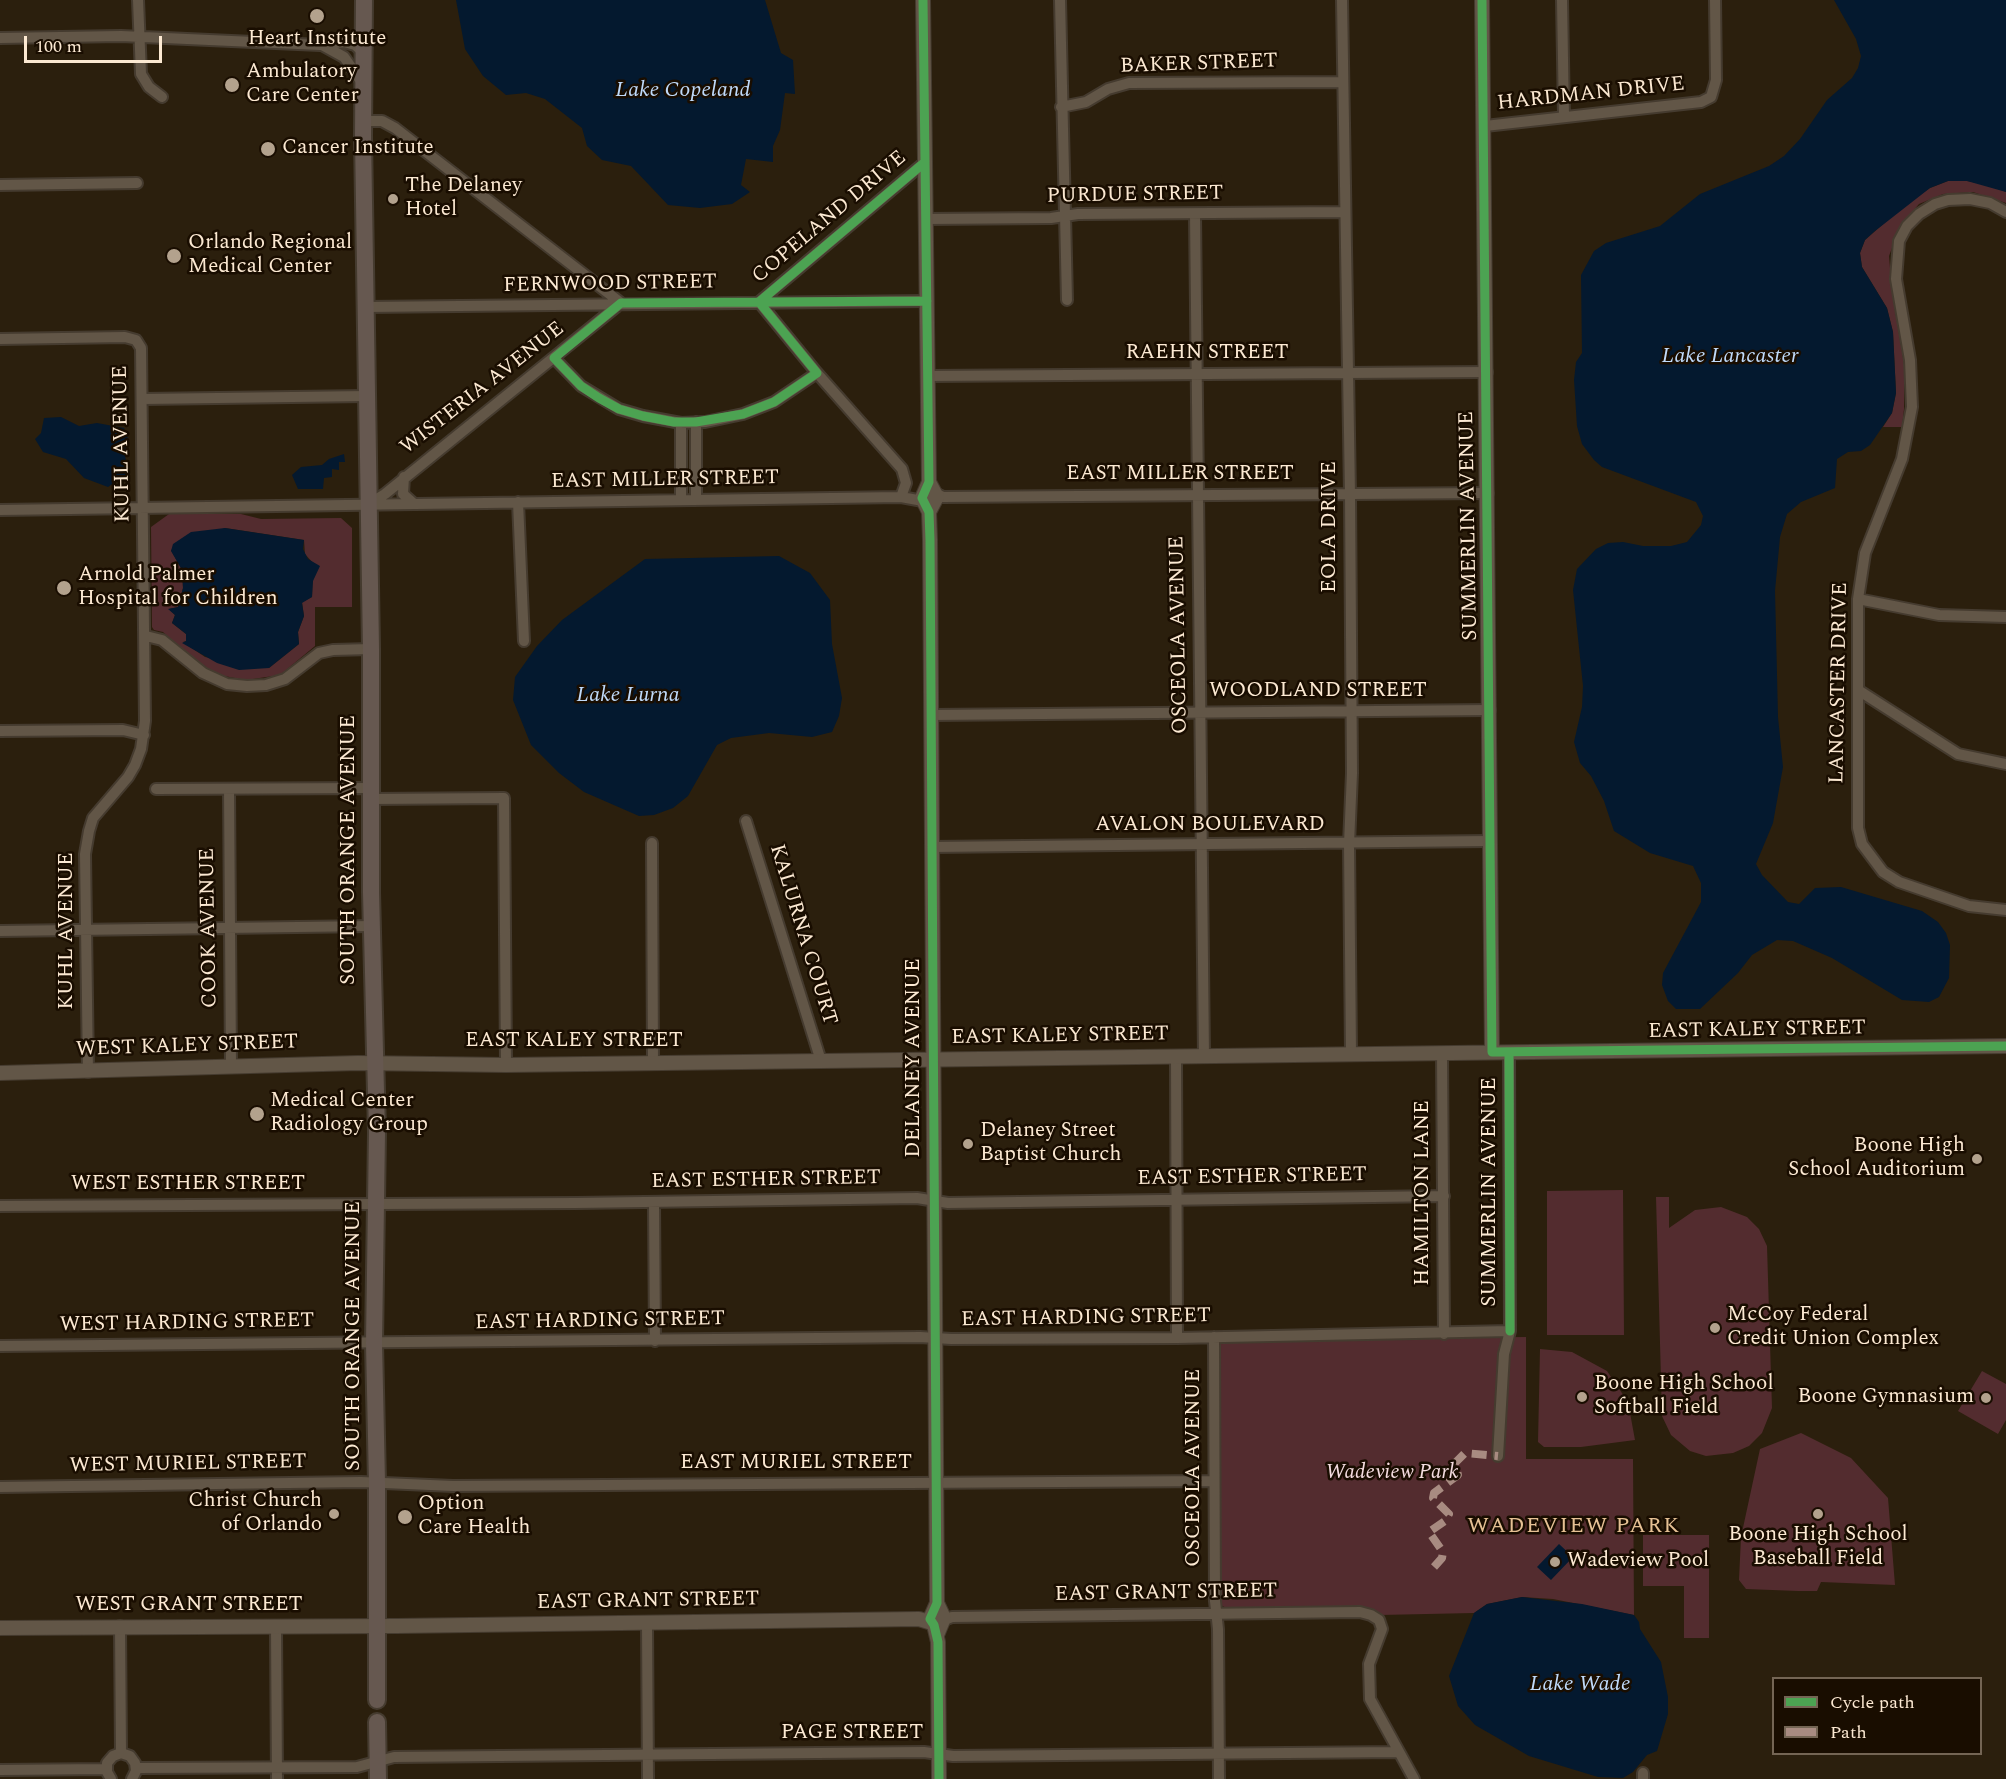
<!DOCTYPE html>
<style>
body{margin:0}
#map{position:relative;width:2006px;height:1779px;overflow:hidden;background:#2b1f0d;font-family:Spectral,serif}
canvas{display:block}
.legend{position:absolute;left:1772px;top:1677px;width:210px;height:78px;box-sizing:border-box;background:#190d00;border:2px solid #746554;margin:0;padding:8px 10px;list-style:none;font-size:18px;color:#fce9d2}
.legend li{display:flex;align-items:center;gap:12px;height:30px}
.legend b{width:30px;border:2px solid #746554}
.scale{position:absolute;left:24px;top:36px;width:138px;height:27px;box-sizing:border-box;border:3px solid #fce9d2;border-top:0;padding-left:8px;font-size:18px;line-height:21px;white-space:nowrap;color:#fce9d2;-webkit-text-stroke:4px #190d00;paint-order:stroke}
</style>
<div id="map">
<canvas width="2006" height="1779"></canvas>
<ul class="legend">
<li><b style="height:8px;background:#4ca352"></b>Cycle path</li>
<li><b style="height:8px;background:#a88b81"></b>Path</li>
</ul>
<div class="scale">100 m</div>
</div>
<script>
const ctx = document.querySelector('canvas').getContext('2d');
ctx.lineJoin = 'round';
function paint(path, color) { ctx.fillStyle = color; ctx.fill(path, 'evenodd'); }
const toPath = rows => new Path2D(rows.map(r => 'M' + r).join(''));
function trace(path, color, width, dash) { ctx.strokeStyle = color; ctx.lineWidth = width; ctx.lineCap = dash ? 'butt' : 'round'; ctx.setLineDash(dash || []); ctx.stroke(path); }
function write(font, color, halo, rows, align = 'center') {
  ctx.font = font + ' Spectral,serif'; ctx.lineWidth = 5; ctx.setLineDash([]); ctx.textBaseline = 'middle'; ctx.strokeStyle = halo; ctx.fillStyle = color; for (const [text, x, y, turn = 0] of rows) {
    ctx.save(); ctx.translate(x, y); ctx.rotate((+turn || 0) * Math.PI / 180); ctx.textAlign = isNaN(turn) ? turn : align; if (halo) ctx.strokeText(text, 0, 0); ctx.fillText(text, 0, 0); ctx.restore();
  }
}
const green = toPath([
 [1948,181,1967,181,1988,185,2006,192,2006,203,1973,192,1943,194,1919,204,1900,226,1889,256,1892,292,1904,364,1904,409,1902,427,1883,427,1892,413,1896,393,1893,332,1887,308,1862,267,1860,253,1865,240,1906,204,1930,188],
 [169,514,241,514,261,519,341,518,352,528,352,607,315,607,315,646,280,675,246,680,224,676,210,670,188,655,163,632,154,630,152,627,151,527],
 [225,528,304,540,305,554,313,563,312,597,302,602,304,616,298,632,299,644,269,668,205,657,183,642,186,641,186,634,172,623,175,615,169,609,178,607,183,588,182,570,171,550],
 [1623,1190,1624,1335,1547,1335,1547,1191],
 [1656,1197,1669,1197,1669,1228,1695,1210,1721,1207,1747,1217,1759,1229,1767,1246,1772,1408,1762,1433,1749,1446,1733,1453,1706,1456,1690,1451,1671,1435,1662,1416],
 [1526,1337,1526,1459,1633,1459,1634,1615,1553,1599,1522,1597,1487,1604,1474,1613,1380,1615,1373,1609,1361,1607,1226,1608,1221,1605,1218,1599,1218,1345,1225,1340],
 [1540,1349,1572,1352,1607,1371,1628,1402,1635,1440,1581,1447,1544,1447,1538,1442],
 [1982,1371,2006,1384,2006,1420,1998,1434,1958,1411],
 [1801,1433,1851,1458,1888,1498,1895,1585,1821,1582,1817,1591,1798,1591,1746,1589,1739,1580,1741,1537,1760,1449],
 [1643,1535,1709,1535,1709,1638,1684,1638,1684,1586,1643,1586]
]);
const water = toPath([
 [456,0,765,0,781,53,793,60,795,94,785,93,780,130,773,146,773,162,746,159,741,185,750,192,732,204,700,208,668,205,631,166,602,160,587,146,582,128,545,99,526,93,506,95,483,76,465,49],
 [1834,0,2006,0,2006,192,1967,181,1948,181,1930,188,1875,231,1865,240,1860,253,1862,267,1887,308,1893,332,1896,393,1892,413,1870,445,1861,451,1848,452,1837,459,1835,488,1801,502,1787,514,1780,537,1775,591,1778,717,1783,767,1773,823,1756,864,1762,875,1788,902,1799,904,1815,888,1841,887,1922,911,1938,922,1946,933,1950,945,1949,978,1939,997,1929,1002,1902,1000,1832,958,1793,941,1777,940,1752,955,1738,973,1700,1009,1676,1009,1668,1001,1662,985,1663,973,1701,902,1701,883,1693,866,1650,853,1614,831,1604,801,1591,776,1580,763,1574,742,1582,707,1583,686,1573,590,1577,569,1596,549,1608,543,1623,542,1643,546,1671,546,1687,542,1701,525,1703,516,1696,502,1602,467,1594,460,1582,444,1577,426,1574,380,1576,362,1582,353,1581,275,1594,251,1606,243,1660,226,1700,194,1769,166,1784,156,1800,139,1827,100,1852,78,1858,68,1861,56,1856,39],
 [61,417,79,426,97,423,124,428,128,439,125,456,129,473,108,487,84,478,66,459,43,452,35,439,41,433,44,418],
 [344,454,345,462,339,462,339,470,332,469,332,477,324,478,323,489,298,489,292,475,301,467,322,465,329,459],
 [225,528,304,540,303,549,308,559,320,566,313,581,312,597,302,603,304,616,298,632,299,644,269,668,239,670,217,663,182,643,186,641,186,634,172,623,175,615,168,609,178,607,183,588,182,570,171,551,173,544,191,532],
 [779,556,810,573,830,600,832,644,842,698,839,716,832,732,812,737,769,733,731,738,717,745,688,796,673,808,654,815,639,816,584,792,559,773,531,745,513,700,515,677,537,646,562,620,645,559],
 [1559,1544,1573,1557,1551,1580,1537,1567],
 [1522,1597,1582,1604,1634,1615,1639,1622,1640,1629,1661,1662,1668,1697,1668,1714,1657,1751,1647,1755,1633,1772,1623,1778,1598,1777,1529,1756,1475,1725,1458,1706,1449,1676,1474,1613,1487,1604]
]);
const minor = toPath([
 [138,0,141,74,149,87,162,97],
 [1060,0,1067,300],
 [1342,0,1350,494,1352,773,1349,844,1351,1054],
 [1562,0,1564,117],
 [0,38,121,36,320,45,344,42,355,45,364,53],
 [324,46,344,57,363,84],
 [1061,107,1086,102,1108,89,1129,83,1343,82],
 [363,121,382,121,395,128,621,303],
 [1485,126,1701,102,1711,97,1716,80,1715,0],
 [0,185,137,183],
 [2006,212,1990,203,1970,199,1948,200,1935,204,1919,214,1907,226,1899,241,1896,279,1910,360,1912,407,1902,459,1865,553,1858,599,1858,828,1862,844,1883,872,1899,882,1969,906,2006,910],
 [1195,214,1204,1056],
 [926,219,1051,218,1078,214,1345,212],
 [759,302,817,373,902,469,906,483,901,497],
 [759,302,925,162],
 [366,307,927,301],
 [0,339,125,337,136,340,141,348,145,721,141,749,135,765,128,777,93,818,89,831,85,854,88,1072],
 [554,358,581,386,619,409,643,416,681,423,705,422,743,414,774,402,817,373],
 [928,376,1487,372],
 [143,399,367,396],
 [696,422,696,500],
 [404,477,403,494,413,503],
 [935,493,943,497,1488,493],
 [681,500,681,423],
 [518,502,524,641],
 [369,504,385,494,621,303],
 [0,510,901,497,923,501],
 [1858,599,1939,615,2006,617],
 [146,636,162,640,203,673,227,684,247,686,266,685,285,679,319,653,333,650,371,649],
 [1858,690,1958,754,2006,764],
 [931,715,1490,710],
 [0,731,123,730,144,735],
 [156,789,371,788],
 [229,789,231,1066],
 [371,799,504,798,506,1065],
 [746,821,821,1061],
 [652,843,653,1062],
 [931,847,1489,841],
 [0,931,372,926],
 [1442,1053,1444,1334],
 [1176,1056,1177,1338],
 [654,1202,655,1341],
 [0,1206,576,1203,917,1198,948,1203,1444,1196],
 [1214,1337,1215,1601,1218,1629,1219,1779],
 [0,1346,920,1337,951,1339,1177,1338,1510,1331],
 [1498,1456,1504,1354,1510,1331,1509,1052],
 [0,1487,361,1482,453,1486,1214,1481],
 [944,1620,952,1617,1360,1612,1371,1615,1379,1620,1382,1629,1369,1664,1370,1699,1414,1779],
 [647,1623,648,1779],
 [120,1626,121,1753],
 [276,1627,277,1779],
 [137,1768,357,1767,394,1757,924,1752,953,1756,1399,1752],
 [0,1770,106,1769],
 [1643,1773,1643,1779],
 [111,1779,107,1772,107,1763,113,1756,121,1753,130,1756,135,1763,136,1771,132,1779]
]);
const tertiary = toPath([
 [923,0,929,482,922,498,929,512,930,540,937,1603,930,1619,934,1625,938,1642,939,1779],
 [1482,0,1492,1052],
 [929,482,937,497,929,512],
 [0,1073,358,1063,506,1065,2006,1046],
 [937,1603,944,1618,937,1635],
 [0,1628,396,1626,919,1619,932,1623]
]);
const primary = toPath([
 [364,0,363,137,371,649,371,892,377,1132,374,1343,377,1483,377,1700],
 [377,1722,378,1779]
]);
const quiet = toPath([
 [1434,1567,1442,1558,1443,1552,1429,1532,1445,1521,1449,1514,1433,1498,1434,1493,1458,1475,1455,1463,1465,1453,1498,1456]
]);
const cycleway = toPath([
 [923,0,929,482,922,498,929,512,930,540,937,1603,930,1619,934,1625,938,1642,939,1779],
 [1482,0,1492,1052,2006,1046],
 [759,302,817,373,774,402,743,414,696,422,674,422,643,416,619,409,599,398,581,386,554,358,621,303,759,302,777,302,927,301],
 [759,302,925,162],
 [1509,1052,1510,1331]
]);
const markers = [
 [317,16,8,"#b3a28d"],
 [232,85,8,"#b3a28d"],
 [268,149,8,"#b3a28d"],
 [393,199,6,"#b3a28d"],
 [174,256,8,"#b3a28d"],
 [64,588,8,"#b3a28d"],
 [257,1114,8,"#b3a28d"],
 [968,1144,6,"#b3a28d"],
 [1977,1159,6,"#b3a28d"],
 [1715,1328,6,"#b3a28d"],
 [1582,1397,6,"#b3a28d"],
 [1986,1398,6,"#b3a28d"],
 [334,1514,6,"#b3a28d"],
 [1818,1514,6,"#b3a28d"],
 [405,1517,8,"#b3a28d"],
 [1555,1562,6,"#b3a28d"]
];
const poiNames = [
 ["Heart Institute",317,40,"center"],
 ["Ambulatory",246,73],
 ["Care Center",246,97],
 ["Cancer Institute",282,149],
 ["The Delaney",405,187],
 ["Hotel",405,211],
 ["Orlando Regional",188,244],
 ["Medical Center",188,268],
 ["Arnold Palmer",78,576],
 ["Hospital for Children",78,600],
 ["Medical Center",270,1102],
 ["Radiology Group",270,1126],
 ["Delaney Street",980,1132],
 ["Baptist Church",980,1156],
 ["Boone High",1965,1147,"right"],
 ["School Auditorium",1965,1171,"right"],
 ["McCoy Federal",1727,1316],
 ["Credit Union Complex",1727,1340],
 ["Boone High School",1594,1385],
 ["Softball Field",1594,1409],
 ["Boone Gymnasium",1974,1398,"right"],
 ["Christ Church",322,1502,"right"],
 ["of Orlando",322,1526,"right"],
 ["Option",418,1505],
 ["Care Health",418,1529],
 ["Boone High School",1818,1536,"center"],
 ["Baseball Field",1818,1560,"center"],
 ["Wadeview Pool",1567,1562]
];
const streetNames = [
 ["BAKER STREET",1199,65,-2],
 ["HARDMAN DRIVE",1591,95,-6],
 ["PURDUE STREET",1135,196,-1],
 ["COPELAND DRIVE",830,218,-40],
 ["FERNWOOD STREET",610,285,-1],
 ["RAEHN STREET",1207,354],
 ["WISTERIA AVENUE",483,389,-38],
 ["KUHL AVENUE",123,444,-91],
 ["EAST MILLER STREET",1180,475],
 ["EAST MILLER STREET",665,481,-1],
 ["SUMMERLIN AVENUE",1470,526,-91],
 ["EOLA DRIVE",1331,527,-90],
 ["OSCEOLA AVENUE",1180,635,-91],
 ["LANCASTER DRIVE",1840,683,-89],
 ["WOODLAND STREET",1318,692],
 ["AVALON BOULEVARD",1210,826],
 ["SOUTH ORANGE AVENUE",350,850,-90],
 ["COOK AVENUE",210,928,-91],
 ["KUHL AVENUE",68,931,-90],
 ["KALURNA COURT",802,935,73],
 ["EAST KALEY STREET",1757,1031,-1],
 ["EAST KALEY STREET",1060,1037,-1],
 ["EAST KALEY STREET",574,1042],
 ["WEST KALEY STREET",187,1047,-2],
 ["DELANEY AVENUE",915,1058,-90],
 ["EAST ESTHER STREET",1252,1178,-1],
 ["EAST ESTHER STREET",766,1181,-1],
 ["WEST ESTHER STREET",188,1185],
 ["SUMMERLIN AVENUE",1491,1192,-90],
 ["HAMILTON LANE",1424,1193,-90],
 ["EAST HARDING STREET",1086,1319,-1],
 ["EAST HARDING STREET",600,1322,-1],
 ["WEST HARDING STREET",187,1324,-1],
 ["SOUTH ORANGE AVENUE",355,1336,-90],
 ["EAST MURIEL STREET",796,1464],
 ["WEST MURIEL STREET",188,1465,-1],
 ["OSCEOLA AVENUE",1195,1468,-90],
 ["EAST GRANT STREET",1166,1594,-1],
 ["EAST GRANT STREET",648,1602,-1],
 ["WEST GRANT STREET",189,1606],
 ["PAGE STREET",852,1734]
];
const parkNames = [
 ["Wadeview Park",1392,1474]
];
const waterNames = [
 ["Lake Copeland",683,92],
 ["Lake Lancaster",1730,358],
 ["Lake Lurna",628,697],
 ["Lake Wade",1580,1686]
];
const neighbourhoodNames = [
 ["WADEVIEW PARK",1574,1528]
];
paint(green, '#532c2f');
paint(water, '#04192f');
trace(minor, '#453b2f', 14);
trace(tertiary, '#453b2f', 16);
trace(primary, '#453b2f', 20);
trace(minor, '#625647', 10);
trace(tertiary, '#625647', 14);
trace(primary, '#665850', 16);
trace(quiet, '#a88b81', 8, [15, 8]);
trace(cycleway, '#4ca352', 9);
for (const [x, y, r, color] of markers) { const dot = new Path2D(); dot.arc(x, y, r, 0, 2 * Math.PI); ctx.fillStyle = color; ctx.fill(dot); trace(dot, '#190d00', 2); }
write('21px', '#fce9d2', '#190d00', poiNames, 'left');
write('21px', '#fce9d2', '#190d00', streetNames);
write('italic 21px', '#f5dde0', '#190d00', parkNames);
write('italic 22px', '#bfdafa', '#190d00', waterNames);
ctx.letterSpacing = '1.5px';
write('22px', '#e6c194', '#190d00', neighbourhoodNames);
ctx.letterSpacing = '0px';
</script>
